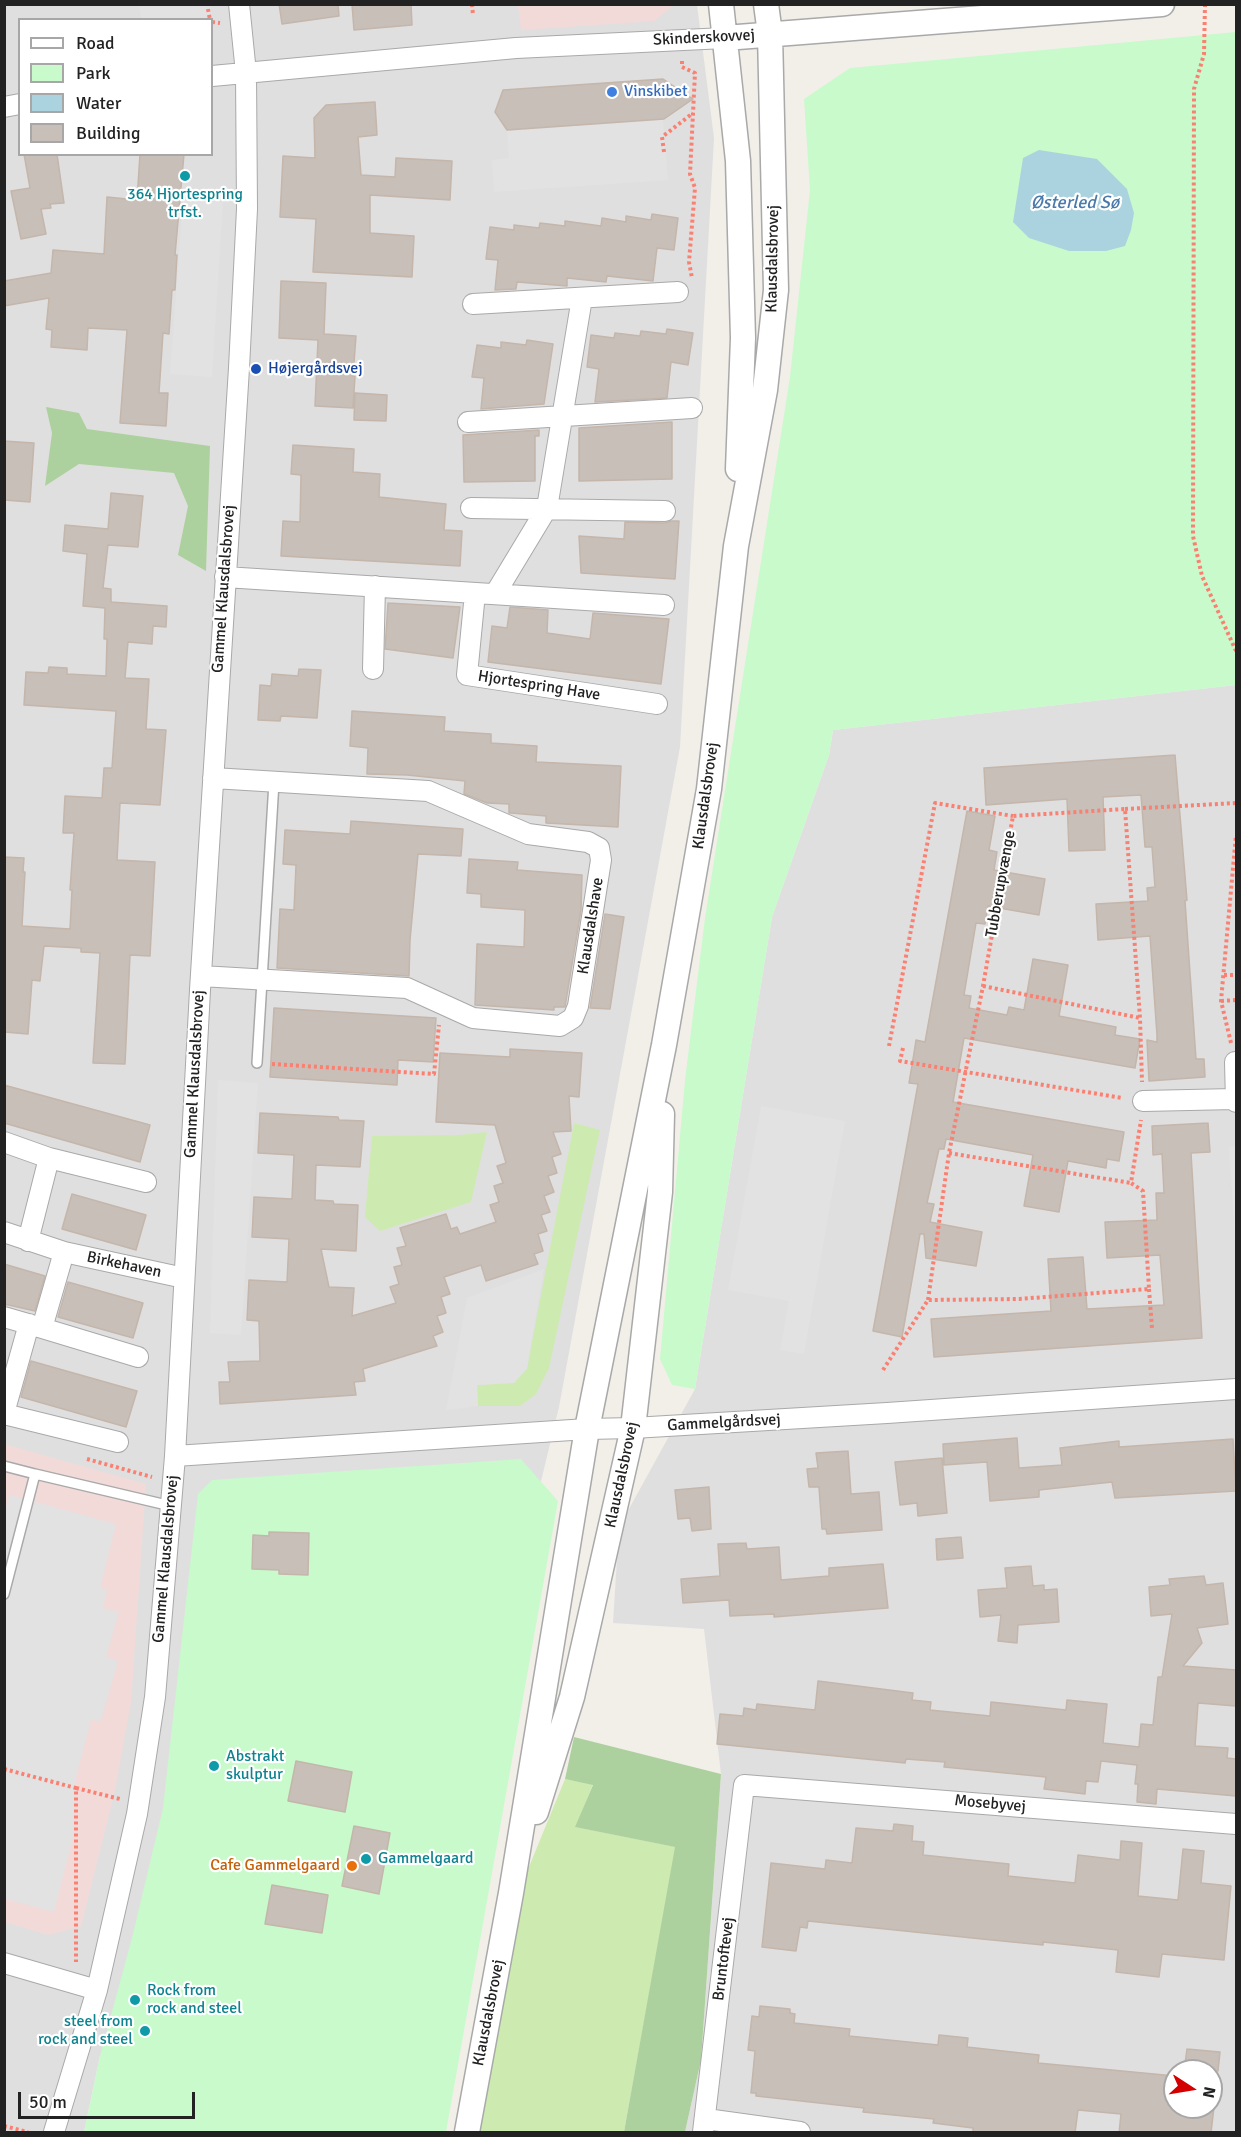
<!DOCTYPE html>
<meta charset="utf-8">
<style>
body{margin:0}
#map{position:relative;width:1241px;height:2137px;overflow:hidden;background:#f2efe9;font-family:Signika,sans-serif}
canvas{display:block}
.frame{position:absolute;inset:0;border:6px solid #222;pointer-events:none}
.legend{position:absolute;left:18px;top:18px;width:195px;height:138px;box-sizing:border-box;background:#fff;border:2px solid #a7a7a7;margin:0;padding:8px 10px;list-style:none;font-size:18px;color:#222}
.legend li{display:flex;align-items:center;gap:12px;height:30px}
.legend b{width:30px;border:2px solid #a7a7a7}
.north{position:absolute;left:1163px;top:2059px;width:60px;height:60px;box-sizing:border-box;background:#fff;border:2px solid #a7a7a7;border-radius:50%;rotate:102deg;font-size:16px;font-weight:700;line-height:24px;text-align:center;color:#222}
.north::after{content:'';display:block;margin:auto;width:21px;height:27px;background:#d40000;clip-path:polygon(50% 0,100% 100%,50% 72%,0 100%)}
.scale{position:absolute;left:18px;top:2092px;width:177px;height:27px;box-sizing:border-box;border:3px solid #222;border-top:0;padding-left:8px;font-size:18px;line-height:21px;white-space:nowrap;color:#222;-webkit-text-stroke:4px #fff;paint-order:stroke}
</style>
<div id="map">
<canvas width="1241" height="2137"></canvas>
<div class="frame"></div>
<ul class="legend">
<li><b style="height:8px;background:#fff"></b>Road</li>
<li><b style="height:16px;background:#c8facc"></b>Park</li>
<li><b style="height:16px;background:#aad3df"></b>Water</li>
<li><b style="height:16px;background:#c7bfb8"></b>Building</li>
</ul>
<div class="north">N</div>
<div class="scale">50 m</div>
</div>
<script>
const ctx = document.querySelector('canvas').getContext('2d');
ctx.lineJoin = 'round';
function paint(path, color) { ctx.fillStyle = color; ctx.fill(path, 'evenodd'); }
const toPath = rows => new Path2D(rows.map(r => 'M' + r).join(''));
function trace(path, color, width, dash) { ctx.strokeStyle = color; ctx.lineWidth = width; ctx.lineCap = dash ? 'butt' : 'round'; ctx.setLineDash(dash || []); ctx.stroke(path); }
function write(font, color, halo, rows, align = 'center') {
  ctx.font = font + ' Signika,sans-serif'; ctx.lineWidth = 4.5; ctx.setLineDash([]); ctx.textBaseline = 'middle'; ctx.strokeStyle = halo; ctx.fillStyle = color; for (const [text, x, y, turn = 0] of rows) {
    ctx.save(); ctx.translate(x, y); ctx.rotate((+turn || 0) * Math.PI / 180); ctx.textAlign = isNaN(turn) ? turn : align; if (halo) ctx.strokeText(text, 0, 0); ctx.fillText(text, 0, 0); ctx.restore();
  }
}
const residential = toPath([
 [5,5,697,5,714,138,680,747,559,1407,419,1984,100,2056,84,2132,5,2132],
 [20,20,212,20,212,154,20,154],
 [1236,685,1236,2132,685,2132,701,2060,721,1774,704,1629,613,1623,619,1527,695,1389,772,917,829,755,833,730],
 [1175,2071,1211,2071,1211,2107,1175,2107]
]);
const commercial = toPath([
 [518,5,674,5,654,21,521,30],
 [4,1444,146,1484,131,1702,115,1790,81,1926,48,1935,5,1922]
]);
const grass = toPath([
 [574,1123,600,1130,549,1368,536,1394,520,1406,478,1406,477,1385,514,1383,527,1368],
 [487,1132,471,1202,380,1231,365,1217,372,1136,460,1135],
 [565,1779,593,1784,576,1827,676,1847,624,2132,477,2132,524,1879]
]);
const forest = toPath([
 [46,407,79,413,87,429,210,446,206,571,178,555,188,506,174,473,79,464,45,486,52,433],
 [574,1737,721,1774,701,2060,685,2132,624,2132,675,1847,575,1827,593,1785,565,1779]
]);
const park = toPath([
 [1236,32,1236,685,833,730,829,755,772,917,695,1389,672,1385,660,1359,685,1080,705,918,790,377,810,190,804,99,850,68],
 [521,1459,558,1501,446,2132,84,2132,100,2056,132,1938,163,1808,198,1494,212,1480]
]);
const parking = toPath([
 [139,5,211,5,212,20,141,19],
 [663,120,668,180,494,192,492,160,509,158,507,131],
 [183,200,223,202,212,377,170,374],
 [218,1080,258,1083,241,1335,210,1333],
 [761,1106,845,1121,804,1354,780,1350,789,1301,728,1290],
 [1236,1146,1236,1256,1229,1147],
 [544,1269,527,1369,514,1383,477,1385,478,1406,446,1410,467,1298],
 [10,1495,116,1524,100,1588,107,1590,103,1608,119,1612,106,1657,118,1661,101,1721,91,1720,76,1777,73,1836,54,1912,5,1899,4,1513]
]);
const water = toPath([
 [1039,150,1097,159,1127,189,1134,213,1131,230,1125,246,1106,251,1069,251,1029,238,1013,222,1023,158]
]);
const building = toPath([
 [279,4,338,4,339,16,282,24,279,4],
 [352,4,411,4,412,25,354,30,352,4],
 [663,79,693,99,664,119,507,130,495,112,503,90,663,79],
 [375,102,377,135,358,137,361,175,395,177,396,158,452,161,450,200,370,195,370,233,414,236,412,277,313,272,316,219,280,217,283,156,315,158,314,118,326,105,375,102],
 [24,154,57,154,64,203,50,204,51,208,41,209,46,234,21,239,11,191,30,188,24,154],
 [140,154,184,154,175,255,177,255,175,290,172,290,169,334,163,333,159,393,168,393,166,426,120,423,127,330,88,328,87,350,51,347,52,330,46,329,49,298,4,306,4,281,51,273,53,250,104,254,107,197,137,200,140,154],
 [652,214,678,218,674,250,657,248,653,281,607,276,606,282,567,278,567,286,517,282,516,289,495,290,498,260,486,259,490,227,514,230,514,225,539,228,540,223,565,226,565,221,601,226,602,218,626,222,626,216,651,220,652,214],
 [281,281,326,283,324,334,356,336,353,376,355,376,353,408,315,406,318,340,279,338,281,281],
 [667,329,693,333,688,365,671,362,667,398,595,402,599,369,587,367,591,335,614,338,615,333,640,336,641,331,666,334,667,329],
 [527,340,553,344,544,404,481,409,484,378,472,377,477,345,501,348,501,342,526,345,527,340],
 [355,393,387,395,386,421,354,420,355,393],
 [672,422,672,479,579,481,579,428,672,422],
 [539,430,539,436,535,436,535,481,464,482,463,435,539,430],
 [4,441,34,443,30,502,4,500,4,441],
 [293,445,354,449,353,472,380,474,379,497,446,504,444,530,462,531,460,566,281,556,283,521,300,522,301,475,291,474,293,445],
 [111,493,143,496,138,547,108,545,103,588,111,589,111,602,167,606,166,627,153,626,152,644,128,642,125,678,149,679,146,729,166,730,160,805,120,803,117,860,155,862,150,956,130,955,125,1064,93,1063,100,953,81,952,81,948,44,946,40,981,32,980,28,1034,4,1032,4,857,24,858,23,872,25,872,22,926,70,929,72,890,70,890,74,833,63,833,65,796,102,798,104,768,112,768,116,711,24,705,26,672,48,673,49,667,67,668,67,674,106,676,107,639,104,639,105,608,83,606,87,554,63,551,65,525,108,529,111,493],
 [671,521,679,521,675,579,581,573,579,536,624,539,625,522,665,523,671,521],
 [388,603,460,607,453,658,385,649,388,603],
 [510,607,548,610,547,633,590,639,593,613,669,619,661,684,488,662,492,626,507,628,510,607],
 [299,669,321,670,317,718,281,716,280,721,258,720,260,685,271,686,272,674,298,676,299,669],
 [352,711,445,717,444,731,491,734,491,743,537,746,536,762,621,766,618,827,546,823,546,816,511,813,509,813,509,804,487,803,464,794,465,781,407,775,367,774,368,748,350,746,352,711],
 [1175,755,1187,900,1185,901,1196,1059,1204,1059,1205,1077,1149,1081,1147,1040,1157,1042,1157,1035,1150,936,1098,940,1096,904,1148,901,1147,888,1155,887,1152,847,1145,847,1141,795,1103,797,1105,850,1069,851,1067,799,986,805,984,768,1175,755],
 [967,811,995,816,989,850,997,852,994,870,1045,879,1039,915,988,906,985,924,976,923,964,995,971,996,969,1008,1007,1015,1009,1007,1024,1010,1033,959,1068,965,1059,1016,1116,1027,1115,1035,1140,1039,1135,1068,964,1038,953,1102,1124,1132,1119,1161,1107,1159,1106,1168,1068,1161,1059,1212,1024,1206,1033,1155,946,1139,944,1149,939,1149,927,1203,934,1204,930,1222,982,1232,976,1266,926,1258,924,1234,920,1234,902,1337,873,1331,918,1084,909,1083,914,1053,916,1040,925,1042,967,811],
 [351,821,463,829,461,856,418,854,410,940,409,976,277,968,280,909,294,910,296,865,283,864,285,830,350,834,351,821],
 [469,859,518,862,517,870,582,875,581,910,565,1007,554,1007,554,1010,475,1005,477,944,524,947,525,910,481,907,481,894,467,893,469,859],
 [605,914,624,917,610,1009,590,1008,605,914],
 [274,1008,436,1018,433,1062,398,1060,397,1085,270,1077,274,1008],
 [510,1049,582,1053,579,1097,569,1096,571,1131,553,1132,561,1154,552,1157,557,1173,548,1176,554,1192,544,1196,550,1212,541,1215,547,1231,538,1234,543,1251,534,1254,538,1264,486,1281,481,1265,444,1277,450,1294,441,1297,446,1313,437,1316,443,1332,433,1336,437,1346,363,1369,365,1381,354,1382,356,1395,220,1404,219,1382,230,1382,228,1362,260,1361,259,1321,247,1320,249,1280,287,1282,289,1239,252,1237,254,1197,292,1199,294,1155,258,1153,260,1113,338,1117,339,1120,364,1121,360,1167,316,1165,315,1200,333,1201,334,1204,358,1205,356,1251,321,1249,329,1287,354,1288,352,1316,396,1303,390,1287,399,1284,394,1267,402,1265,397,1248,406,1246,400,1228,446,1214,451,1229,457,1227,460,1234,496,1222,490,1205,499,1202,494,1186,503,1183,497,1166,506,1163,495,1125,436,1122,440,1053,510,1057,510,1049],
 [4,1085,150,1125,140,1162,4,1123,4,1085],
 [1208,1123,1210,1152,1191,1153,1202,1338,934,1357,931,1319,1051,1311,1048,1259,1083,1257,1087,1309,1164,1305,1160,1255,1107,1258,1105,1222,1157,1220,1156,1193,1164,1193,1162,1154,1153,1155,1152,1126,1208,1123],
 [72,1194,146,1215,136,1250,62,1229,72,1194],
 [4,1264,45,1276,35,1311,4,1304,4,1264],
 [68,1282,143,1303,133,1338,58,1317,68,1282],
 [31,1361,137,1391,126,1427,21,1397,31,1361],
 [1017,1438,1019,1468,1062,1465,1060,1448,1119,1441,1119,1447,1233,1439,1236,1491,1115,1498,1112,1482,1039,1490,1039,1497,990,1501,987,1462,944,1465,943,1444,1017,1438],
 [848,1451,851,1494,879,1492,882,1530,827,1534,826,1529,822,1529,819,1487,809,1487,807,1469,818,1468,816,1453,848,1451],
 [942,1458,947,1513,918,1516,917,1503,900,1505,895,1462,942,1458],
 [709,1487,711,1529,692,1531,690,1518,678,1519,675,1490,709,1487],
 [269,1532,309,1533,308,1575,279,1574,279,1570,252,1569,253,1535,269,1536,269,1532],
 [961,1537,963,1558,937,1560,936,1539,961,1537],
 [746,1543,747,1549,779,1547,781,1580,829,1576,829,1568,883,1564,888,1608,774,1617,774,1614,730,1616,729,1600,683,1603,681,1579,720,1576,718,1544,746,1543],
 [1031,1566,1033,1586,1044,1585,1044,1590,1057,1589,1059,1622,1018,1625,1017,1643,998,1641,1001,1615,980,1617,978,1590,1007,1588,1005,1568,1031,1566],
 [1204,1576,1206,1585,1223,1583,1228,1624,1197,1628,1202,1643,1183,1666,1236,1670,1236,1706,1198,1703,1195,1746,1228,1748,1227,1758,1236,1759,1236,1796,1157,1789,1156,1804,1137,1802,1138,1784,1135,1784,1137,1765,1101,1761,1098,1782,1086,1781,1085,1794,1044,1789,1046,1777,944,1767,945,1762,906,1759,905,1763,717,1744,720,1714,743,1716,744,1708,756,1710,757,1704,815,1710,818,1681,913,1693,912,1700,931,1702,930,1710,990,1716,991,1702,1066,1710,1067,1700,1107,1704,1103,1743,1139,1747,1141,1724,1153,1725,1158,1677,1162,1677,1172,1614,1151,1616,1149,1587,1170,1585,1169,1579,1204,1576],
 [296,1761,352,1772,345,1812,288,1801,296,1761],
 [894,1824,913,1826,912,1841,924,1842,923,1855,1009,1864,1008,1876,1075,1883,1078,1855,1120,1860,1121,1841,1142,1843,1138,1896,1178,1900,1183,1849,1204,1851,1201,1883,1231,1886,1224,1960,1162,1954,1159,1977,1116,1972,1118,1950,1043,1942,1043,1945,982,1939,808,1921,807,1928,800,1927,796,1951,762,1947,771,1863,825,1869,826,1860,852,1863,856,1828,893,1831,894,1824],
 [354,1826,390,1833,379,1894,342,1886,354,1826],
 [272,1885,328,1895,322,1933,265,1924,272,1885],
 [760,2006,790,2009,790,2013,795,2014,794,2023,850,2029,849,2036,938,2045,939,2035,968,2038,967,2047,1039,2055,1038,2063,1175,2076,1175,2107,1214,2107,1211,2133,1119,2133,1121,2114,1078,2110,1075,2133,973,2133,973,2128,933,2123,934,2119,863,2112,864,2108,756,2096,756,2093,751,2093,755,2051,748,2050,752,2016,759,2017,760,2006],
 [1187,2049,1220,2052,1218,2071,1184,2071,1187,2049]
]);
const path = toPath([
 [472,4,473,15],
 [1205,4,1204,54,1194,89,1193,536,1202,576,1236,651],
 [208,9,210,20],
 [212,22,220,23],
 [682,61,682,67,695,73,690,174,695,188,689,262,692,278],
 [664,152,662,137,693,113],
 [1125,809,1236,803],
 [1224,975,1236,975],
 [983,986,1140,1018],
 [1221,1001,1236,1000],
 [1231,1043,1221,1001,1236,835],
 [889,1046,935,803,1013,816],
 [903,1048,900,1061,1122,1098],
 [272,1064,434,1074,439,1025],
 [949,1153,1131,1183],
 [1149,1289,1152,1328],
 [928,1300,949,1153,983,986,1013,816,1125,809,1140,1018,1142,1082],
 [883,1370,928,1300,1019,1299,1149,1289,1143,1191,1131,1183,1141,1120],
 [87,1459,152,1477],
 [4,1769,76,1788,76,1962],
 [76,1788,120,1799],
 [4,2126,28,2132]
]);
const service = toPath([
 [257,1063,274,782],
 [4,1466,35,1474],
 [4,1594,35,1474,171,1506]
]);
const minor = toPath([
 [212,76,516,48,725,38],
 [4,107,20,104],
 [473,304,678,292],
 [468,422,692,408],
 [471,508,665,511],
 [225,577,664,605],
 [475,593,467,675,657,704],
 [495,594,547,508,582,298],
 [373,669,375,586],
 [201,976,407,988,473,1018,560,1026,573,1018,578,1006,601,860,599,848,588,842,528,834,428,791,213,778],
 [1235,1062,1236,1102],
 [1143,1101,1235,1099],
 [4,1142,49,1158,28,1241],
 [49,1158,146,1182],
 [4,1232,64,1252,184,1278],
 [4,1317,42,1328,64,1252],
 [42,1328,138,1357],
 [4,1413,29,1324],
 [4,1414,118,1442],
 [175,1456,587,1429,633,1428,887,1413,1236,1389],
 [4,1963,97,1990],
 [706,2119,800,2132],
 [54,2132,97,1990,137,1814,155,1697,175,1456,200,990,239,368,247,209,246,73,239,4],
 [703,2132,744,1785,1236,1824]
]);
const tertiary = toPath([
 [721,4,738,161,743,338,738,469],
 [725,38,1162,4],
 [536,1812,572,1697,633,1428,660,1192,662,1114],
 [467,2132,511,1893,587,1429,664,1045,709,789,736,546,765,390,776,290,770,34,766,4]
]);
const markers = [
 [612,92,6,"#3f7fe0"],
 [185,176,6,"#0f9aa8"],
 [256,369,6,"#1a4fb4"],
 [214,1766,6,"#0f9aa8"],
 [366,1859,6,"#0f9aa8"],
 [352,1866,6,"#e8710a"],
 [135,2000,6,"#0f9aa8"],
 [145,2031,6,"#0f9aa8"]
];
const streetNames = [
 ["Skinderskovvej",704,38,-3],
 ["Klausdalsbrovej",773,259,-89],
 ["Gammel Klausdalsbrovej",224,589,-86],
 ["Hjortespring Have",539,686,9],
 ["Klausdalsbrovej",706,796,-82],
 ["Tubberupvænge",1001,884,-80],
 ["Klausdalshave",591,926,-81],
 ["Gammel Klausdalsbrovej",195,1074,-87],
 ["Birkehaven",124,1265,12],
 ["Gammelgårdsvej",724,1423,-3],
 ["Klausdalsbrovej",622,1475,-78],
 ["Gammel Klausdalsbrovej",166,1559,-85],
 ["Mosebyvej",990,1804,5],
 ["Bruntoftevej",724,1959,-83],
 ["Klausdalsbrovej",489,2013,-79]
];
const shopNames = [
 ["Vinskibet",624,92]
];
const cultureNames = [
 ["364 Hjortespring",185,195,"center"],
 ["trfst.",185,213,"center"],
 ["Abstrakt",226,1757],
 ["skulptur",226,1775],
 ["Gammelgaard",378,1859],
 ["Rock from",147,1991],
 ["rock and steel",147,2009],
 ["steel from",133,2022,"right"],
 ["rock and steel",133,2040,"right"]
];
const transitNames = [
 ["Højergårdsvej",268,369]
];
const foodNames = [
 ["Cafe Gammelgaard",340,1866]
];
const waterNames = [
 ["Østerled Sø",1075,203]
];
paint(residential, '#e0dfdf');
paint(commercial, '#f2dad9');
paint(grass, '#cdebb0');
paint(forest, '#add19e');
paint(park, '#c8facc');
paint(parking, '#e2e2e2');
paint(water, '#aad3df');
paint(building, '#c7bfb8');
trace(building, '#c4b6ab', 1.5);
trace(service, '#a9a9a9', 12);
trace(minor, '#a9a9a9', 22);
trace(tertiary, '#a9a9a9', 27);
trace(path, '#fa8072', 4, [3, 3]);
trace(service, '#fff', 9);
trace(minor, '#fff', 20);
trace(tertiary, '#fff', 24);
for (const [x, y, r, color] of markers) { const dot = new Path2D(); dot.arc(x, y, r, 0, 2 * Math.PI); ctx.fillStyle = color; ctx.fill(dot); trace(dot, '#fff', 2); }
write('16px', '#222', '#fff', streetNames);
write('16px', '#366cbe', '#fff', shopNames, 'left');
write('16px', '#0d838f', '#fff', cultureNames, 'left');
write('16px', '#164399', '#fff', transitNames, 'left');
write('16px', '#c56008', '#fff', foodNames, 'right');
write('italic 18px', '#4a7aab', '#fff', waterNames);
</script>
